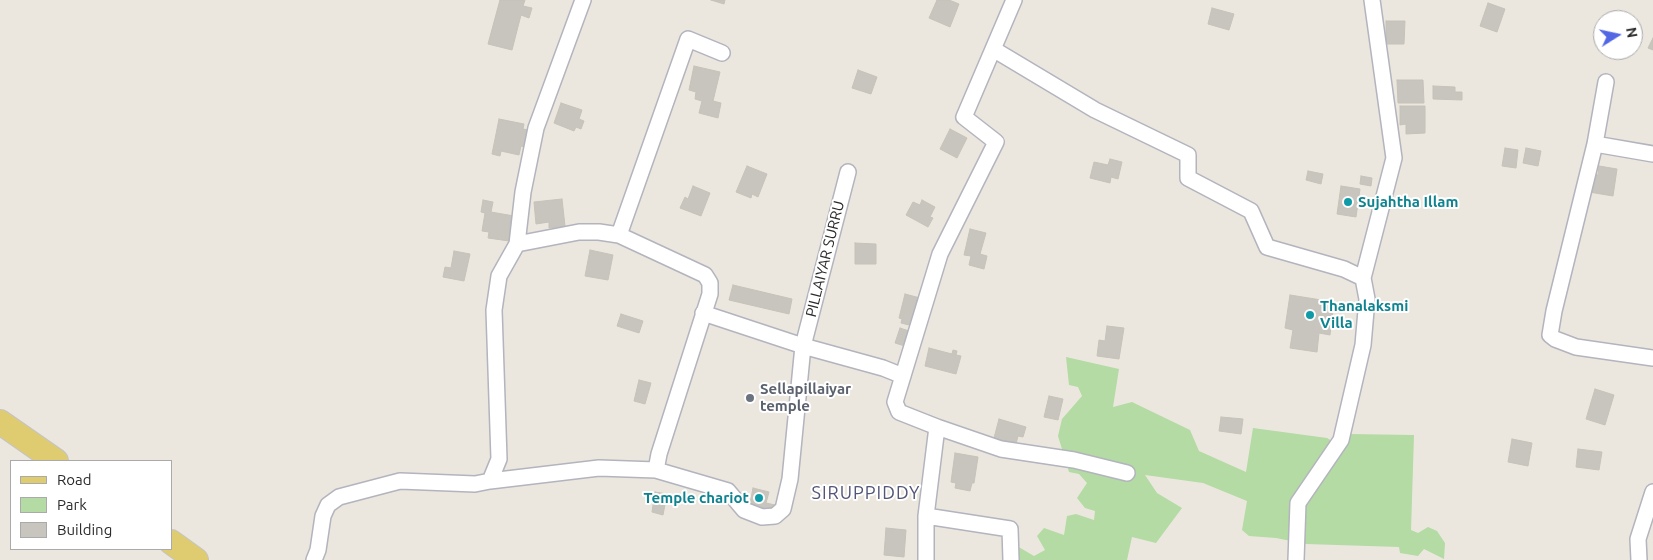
<!DOCTYPE html>
<style>
body{margin:0}
#map{position:relative;width:1653px;height:560px;overflow:hidden;background:#ebe7df;font-family:Ubuntu,sans-serif}
canvas{display:block}
.legend{position:absolute;left:10px;top:460px;width:162px;height:90px;box-sizing:border-box;background:#fff;border:1px solid #aaa;margin:0;padding:6px 9px;list-style:none;font-size:15px;color:#2b2b2b}
.legend li{display:flex;align-items:center;gap:10px;height:25px}
.legend b{width:25px;border:1px solid #aaa}
.north{position:absolute;left:1593px;top:10px;width:50px;height:50px;box-sizing:border-box;background:#fff;border:1px solid #aaa;border-radius:50%;rotate:80deg;font-size:14px;font-weight:700;line-height:20px;text-align:center;color:#2b2b2b}
.north::after{content:'';display:block;margin:auto;width:18px;height:22px;background:#5366e4;clip-path:polygon(50% 0,100% 100%,50% 72%,0 100%)}
</style>
<div id="map">
<canvas width="1653" height="560"></canvas>
<ul class="legend">
<li><b style="height:6px;background:#e0cc70"></b>Road</li>
<li><b style="height:14px;background:#b3dba3"></b>Park</li>
<li><b style="height:14px;background:#c7c5bd"></b>Building</li>
</ul>
<div class="north">N</div>
</div>
<script>
const ctx = document.querySelector('canvas').getContext('2d');
ctx.lineJoin = 'round';
function paint(path, color) { ctx.fillStyle = color; ctx.fill(path, 'evenodd'); }
const toPath = rows => new Path2D(rows.map(r => 'M' + r).join(''));
function trace(path, color, width, dash) { ctx.strokeStyle = color; ctx.lineWidth = width; ctx.lineCap = dash ? 'butt' : 'round'; ctx.setLineDash(dash || []); ctx.stroke(path); }
function write(font, color, halo, rows, align = 'center') {
  ctx.font = font + ' Ubuntu,sans-serif'; ctx.lineWidth = 4; ctx.setLineDash([]); ctx.textBaseline = 'middle'; ctx.strokeStyle = halo; ctx.fillStyle = color; for (const [text, x, y, turn = 0] of rows) {
    ctx.save(); ctx.translate(x, y); ctx.rotate((+turn || 0) * Math.PI / 180); ctx.textAlign = isNaN(turn) ? turn : align; if (halo) ctx.strokeText(text, 0, 0); ctx.fillText(text, 0, 0); ctx.restore();
  }
}
const green = toPath([
 [1066,357,1119,369,1113,407,1132,402,1190,430,1199,451,1246,472,1253,428,1327,438,1332,441,1348,434,1414,435,1411,530,1418,533,1428,527,1437,531,1445,543,1444,559,1424,549,1418,556,1400,553,1399,547,1306,544,1276,538,1249,536,1242,530,1247,501,1203,483,1145,475,1157,493,1182,508,1156,543,1132,537,1127,560,1017,560,1017,546,1034,556,1045,550,1037,536,1044,528,1064,535,1067,516,1076,514,1094,520,1095,511,1085,508,1077,498,1087,483,1079,474,1069,472,1058,436,1062,419,1082,396,1078,387,1069,385]
]);
const building = toPath([
 [500,0,525,0,523,6,532,8,529,18,521,15,512,50,488,44,500,0],
 [711,0,725,0,724,4,711,0],
 [937,0,949,0,959,4,950,27,929,18,937,0],
 [1488,3,1505,9,1497,32,1480,26,1488,3],
 [1212,8,1234,14,1229,30,1208,24,1212,8],
 [1386,21,1405,21,1404,44,1386,44,1386,21],
 [1653,38,1653,50,1648,48,1653,38],
 [694,66,720,72,713,101,721,103,718,118,699,113,702,101,695,99,696,92,689,90,694,66],
 [858,70,877,77,871,94,852,88,858,70],
 [1397,80,1423,80,1424,103,1398,103,1397,80],
 [1433,86,1455,87,1455,92,1462,92,1462,100,1433,99,1433,86],
 [561,103,582,110,579,119,584,121,581,129,576,127,574,131,554,123,561,103],
 [1400,106,1425,106,1425,133,1406,134,1406,124,1400,125,1400,106],
 [499,119,524,124,523,129,528,130,525,147,521,146,519,155,501,151,500,156,492,154,499,119],
 [950,129,967,138,957,158,940,149,950,129],
 [1505,148,1518,150,1516,168,1502,166,1505,148],
 [1526,148,1541,151,1538,166,1523,163,1526,148],
 [1110,159,1122,162,1118,179,1111,177,1110,183,1090,178,1094,162,1108,165,1110,159],
 [747,166,767,174,758,197,752,194,751,198,736,192,747,166],
 [1599,166,1617,169,1613,196,1589,192,1592,174,1598,175,1599,166],
 [1308,171,1323,174,1321,184,1306,180,1308,171],
 [1361,176,1372,178,1371,186,1360,184,1361,176],
 [693,186,710,193,701,216,680,208,685,197,688,199,693,186],
 [1341,186,1360,189,1356,217,1337,214,1341,186],
 [562,199,565,226,549,228,549,222,536,224,534,202,562,199],
 [483,200,493,202,491,212,514,216,509,241,488,238,489,232,482,231,485,213,481,212,483,200],
 [922,200,935,207,930,217,933,218,928,227,906,215,913,202,920,205,922,200],
 [970,229,986,233,980,254,987,256,984,269,969,265,971,256,964,255,970,229],
 [855,243,876,244,876,264,855,264,855,243],
 [590,250,613,255,608,280,585,276,590,250],
 [454,251,470,254,464,281,443,277,445,267,451,268,454,251],
 [733,285,792,299,789,314,729,300,733,285],
 [905,294,920,298,913,326,901,323,902,319,899,318,905,294],
 [1290,295,1334,302,1330,335,1319,333,1317,352,1290,348,1293,330,1285,328,1290,295],
 [621,314,643,321,639,333,617,326,621,314],
 [1107,326,1124,328,1119,359,1097,356,1099,340,1105,341,1107,326],
 [900,328,909,331,905,346,895,343,900,328],
 [929,348,952,354,953,350,957,351,956,355,961,356,956,374,925,366,929,348],
 [639,380,651,383,645,404,634,401,639,380],
 [1595,389,1614,395,1605,425,1586,419,1595,389],
 [1049,396,1063,399,1058,420,1044,417,1049,396],
 [1221,417,1243,419,1241,434,1219,431,1221,417],
 [999,419,1026,427,1023,437,1018,436,1016,444,994,438,999,419],
 [1512,439,1532,443,1528,466,1508,462,1512,439],
 [1578,449,1602,452,1599,470,1576,467,1578,449],
 [955,453,978,457,974,483,972,483,970,491,955,488,956,483,951,482,955,453],
 [753,488,769,492,766,503,775,505,773,514,749,509,753,488],
 [655,492,667,494,663,515,652,512,655,492],
 [886,528,906,530,904,557,884,555,886,528]
]);
const street = toPath([
 [993,49,1095,110,1188,155,1188,178,1251,211,1267,247,1344,269,1363,278],
 [1606,82,1595,144,1554,311,1550,335,1555,339,1576,347,1653,358],
 [1595,144,1653,154],
 [619,235,688,39,722,53],
 [703,313,803,346,883,368,903,376],
 [937,427,1001,449,1074,460,1127,473],
 [656,470,728,491,744,510,762,517,775,516,783,509,790,479,803,346,848,172],
 [490,481,599,468,656,470,659,454,710,294,710,283,705,275,619,235,599,232,579,232,517,244],
 [926,516,1010,529,1011,560],
 [314,560,318,550,323,516,328,505,339,497,400,481,475,484,490,481,499,459,494,310,499,276,517,244,523,192,536,128,583,0],
 [926,560,926,516,937,427,899,412,895,402,940,254,996,142,964,117,1014,0],
 [1296,560,1298,503,1341,440,1363,345,1367,299,1363,278,1394,158,1372,0],
 [1639,560,1638,539,1653,492]
]);
const primary = toPath([
 [0,422,56,461],
 [171,542,196,560]
]);
const markers = [
 [1348,202,5,"#0f9aa8"],
 [1310,315,5,"#0f9aa8"],
 [750,398,5,"#6b7280"],
 [759,498,5,"#0f9aa8"]
];
const cultureNames = [
 ["Sujahtha Illam",1358,202],
 ["Thanalaksmi",1320,306],
 ["Villa",1320,323],
 ["Temple chariot",749,498,"right"]
];
const streetNames = [
 ["PILLAIYAR SURRU",825,259,-76]
];
const worshipNames = [
 ["Sellapillaiyar",760,389],
 ["temple",760,406]
];
const quarterNames = [
 ["SIRUPPIDDY",866,493]
];
paint(green, '#b3dba3');
paint(building, '#c7c5bd');
trace(building, '#c6c2b9', 1);
trace(street, '#b3b4bd', 18);
trace(primary, '#c4c4c4', 26);
trace(street, '#fff', 15);
trace(primary, '#e0cc70', 24);
for (const [x, y, r, color] of markers) { const dot = new Path2D(); dot.arc(x, y, r, 0, 2 * Math.PI); ctx.fillStyle = color; ctx.fill(dot); trace(dot, '#fff', 2); }
write('bold 15px', '#0d838f', '#fff', cultureNames, 'left');
write('15px', '#2b2b2b', '#fff', streetNames);
write('bold 15px', '#5b616d', '#fff', worshipNames, 'left');
ctx.letterSpacing = '1px';
write('18px', '#515577', '#fff', quarterNames);
ctx.letterSpacing = '0px';
</script>
